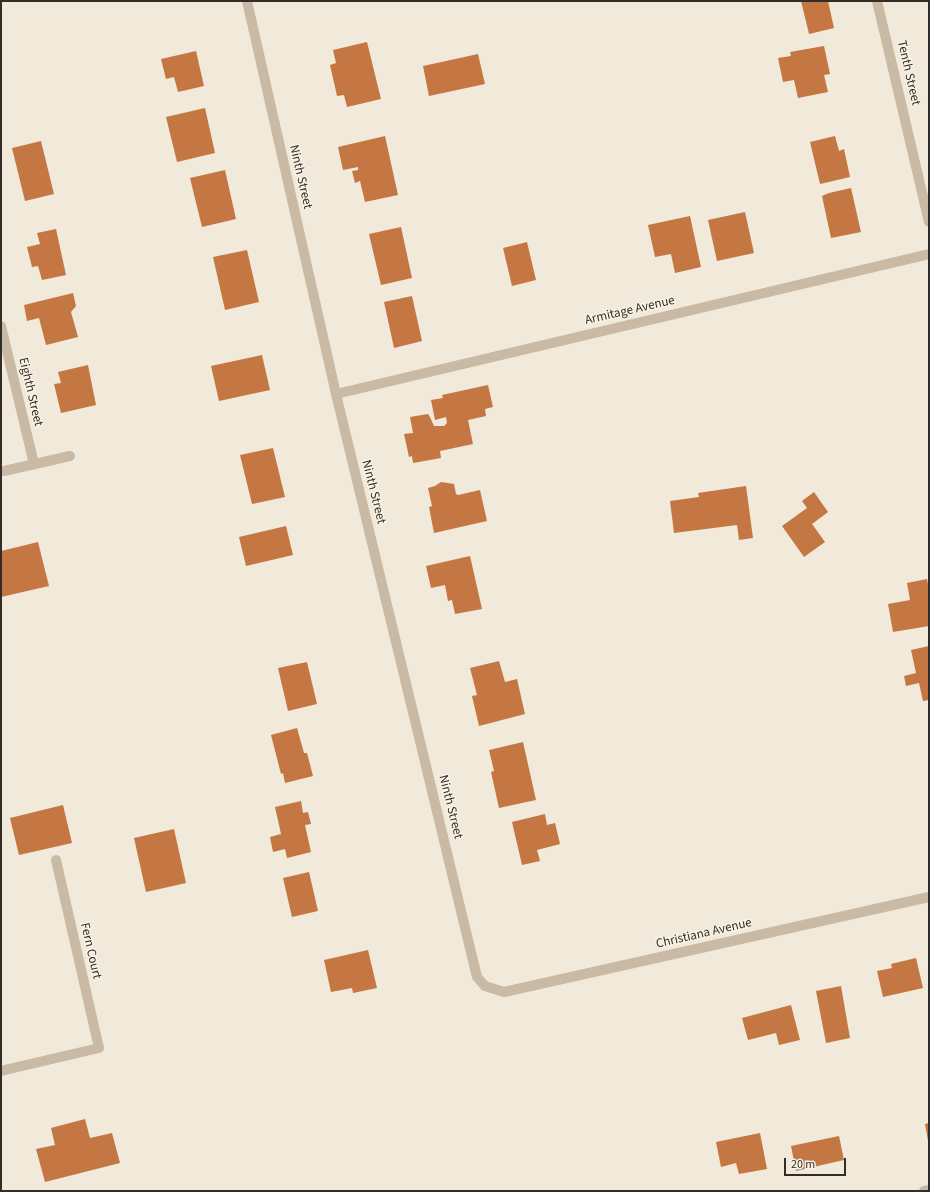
<!DOCTYPE html>
<style>
body{margin:0}
#map{position:relative;width:930px;height:1192px;overflow:hidden;background:#f1e9d9;font-family:"Source Sans 3",sans-serif}
canvas{display:block}
.frame{position:absolute;inset:0;border:2px solid #342d26;pointer-events:none}
.scale{position:absolute;left:784px;top:1158px;width:62px;height:18px;box-sizing:border-box;border:2px solid #342d26;border-top:0;padding-left:5px;font-size:12px;line-height:14px;white-space:nowrap;color:#342d26;-webkit-text-stroke:3px #f9f2e5;paint-order:stroke}
</style>
<div id="map">
<canvas width="930" height="1192"></canvas>
<div class="frame"></div>
<div class="scale">20 m</div>
</div>
<script>
const ctx = document.querySelector('canvas').getContext('2d');
ctx.lineJoin = 'round';
function paint(path, color) { ctx.fillStyle = color; ctx.fill(path, 'evenodd'); }
const toPath = rows => new Path2D(rows.map(r => 'M' + r).join(''));
function trace(path, color, width, dash) { ctx.strokeStyle = color; ctx.lineWidth = width; ctx.lineCap = dash ? 'butt' : 'round'; ctx.setLineDash(dash || []); ctx.stroke(path); }
function write(font, color, halo, rows, align = 'center') {
  ctx.font = font + ' "Source Sans 3",sans-serif'; ctx.lineWidth = 3; ctx.setLineDash([]); ctx.textBaseline = 'middle'; ctx.strokeStyle = halo; ctx.fillStyle = color; for (const [text, x, y, turn = 0] of rows) {
    ctx.save(); ctx.translate(x, y); ctx.rotate((+turn || 0) * Math.PI / 180); ctx.textAlign = isNaN(turn) ? turn : align; if (halo) ctx.strokeText(text, 0, 0); ctx.fillText(text, 0, 0); ctx.restore();
  }
}
const building = toPath([
 [801,1,828,1,834,28,809,34],
 [367,42,381,99,347,107,344,95,337,96,330,65,336,63,333,50],
 [824,46,830,74,824,75,828,92,798,98,794,80,783,82,778,58,791,56,790,52],
 [196,51,204,86,178,92,174,77,166,79,161,59],
 [478,54,485,84,429,96,423,66],
 [205,108,215,153,177,162,166,117],
 [385,136,398,195,365,202,360,181,355,183,352,171,358,170,358,167,343,170,338,147],
 [835,136,839,151,844,149,850,177,820,184,810,142],
 [41,141,54,194,25,201,12,148],
 [225,170,236,219,202,227,190,178],
 [851,188,861,232,831,238,822,196,829,193],
 [745,212,754,253,717,261,708,220],
 [690,216,701,267,675,273,671,254,655,257,648,225],
 [401,227,412,278,381,285,369,234],
 [56,229,66,275,42,280,38,266,32,267,27,247,40,244,37,233],
 [527,242,536,280,512,286,503,248],
 [247,250,259,302,225,310,213,257],
 [73,293,76,306,71,312,78,337,46,345,39,318,27,321,24,305],
 [412,296,422,341,394,348,384,302],
 [262,355,270,390,219,401,211,366],
 [88,365,96,405,61,413,54,384,61,383,58,372],
 [488,385,493,407,485,409,486,416,468,420,473,444,440,451,441,458,413,463,412,456,409,457,404,434,413,433,410,417,428,414,430,417,434,426,444,426,447,423,446,417,435,420,431,400,443,398,442,395],
 [273,448,285,497,252,504,240,455],
 [441,482,454,484,456,494,458,495,480,490,487,521,434,533,429,507,432,506,428,488,435,486],
 [746,486,753,538,739,540,737,525,674,533,670,501,699,497,698,493],
 [814,492,828,512,812,524,825,542,804,557,782,526,807,508,802,501],
 [286,526,293,555,246,566,239,537],
 [38,542,49,586,1,597,1,551],
 [470,556,482,609,455,614,452,600,448,601,445,585,431,588,426,566],
 [927,579,929,589,929,626,893,632,888,604,910,600,907,583],
 [929,646,929,700,923,701,919,683,906,686,904,676,916,673,911,650],
 [499,661,505,682,517,679,525,714,479,726,472,696,477,695,470,668],
 [307,662,317,704,288,711,278,668],
 [297,728,304,753,307,753,313,776,285,783,283,773,281,774,271,735],
 [523,742,536,800,499,808,491,772,494,771,489,750],
 [301,801,303,813,308,812,311,824,305,825,311,852,287,858,285,849,273,852,270,837,281,834,275,807],
 [63,805,72,843,19,855,10,818],
 [545,814,547,825,555,823,560,844,537,850,540,861,522,865,512,822],
 [174,829,186,883,146,892,134,838],
 [309,872,318,911,292,917,283,878],
 [368,950,377,988,353,993,352,988,331,992,324,960],
 [916,958,923,988,883,997,877,971,892,968,891,964],
 [841,986,850,1038,826,1043,816,991],
 [791,1005,800,1040,779,1045,776,1033,748,1040,742,1018],
 [85,1119,90,1138,112,1133,120,1163,45,1182,36,1149,55,1145,51,1128],
 [929,1123,929,1141,928,1141,925,1124],
 [760,1133,767,1169,739,1174,736,1163,721,1167,716,1142],
 [839,1136,844,1160,796,1171,791,1146]
]);
const minor = toPath([
 [247,1,336,394,477,977,485,986,504,992,929,897],
 [877,1,929,222],
 [1,326,34,464],
 [336,394,929,254],
 [4,471,70,456],
 [1,1071,99,1048,56,860],
 [924,1191,929,1190]
]);
const streetNames = [
 ["Tenth Street",908,73,77],
 ["Ninth Street",300,177,77],
 ["Armitage Avenue",630,311,-13],
 ["Eighth Street",30,392,77],
 ["Ninth Street",373,492,76],
 ["Ninth Street",450,807,76],
 ["Christiana Avenue",704,934,-13],
 ["Fern Court",90,951,77]
];
paint(building, '#c47643');
trace(minor, '#c8baa5', 10);
write('13px', '#342d26', '#f9f2e5', streetNames);
</script>
